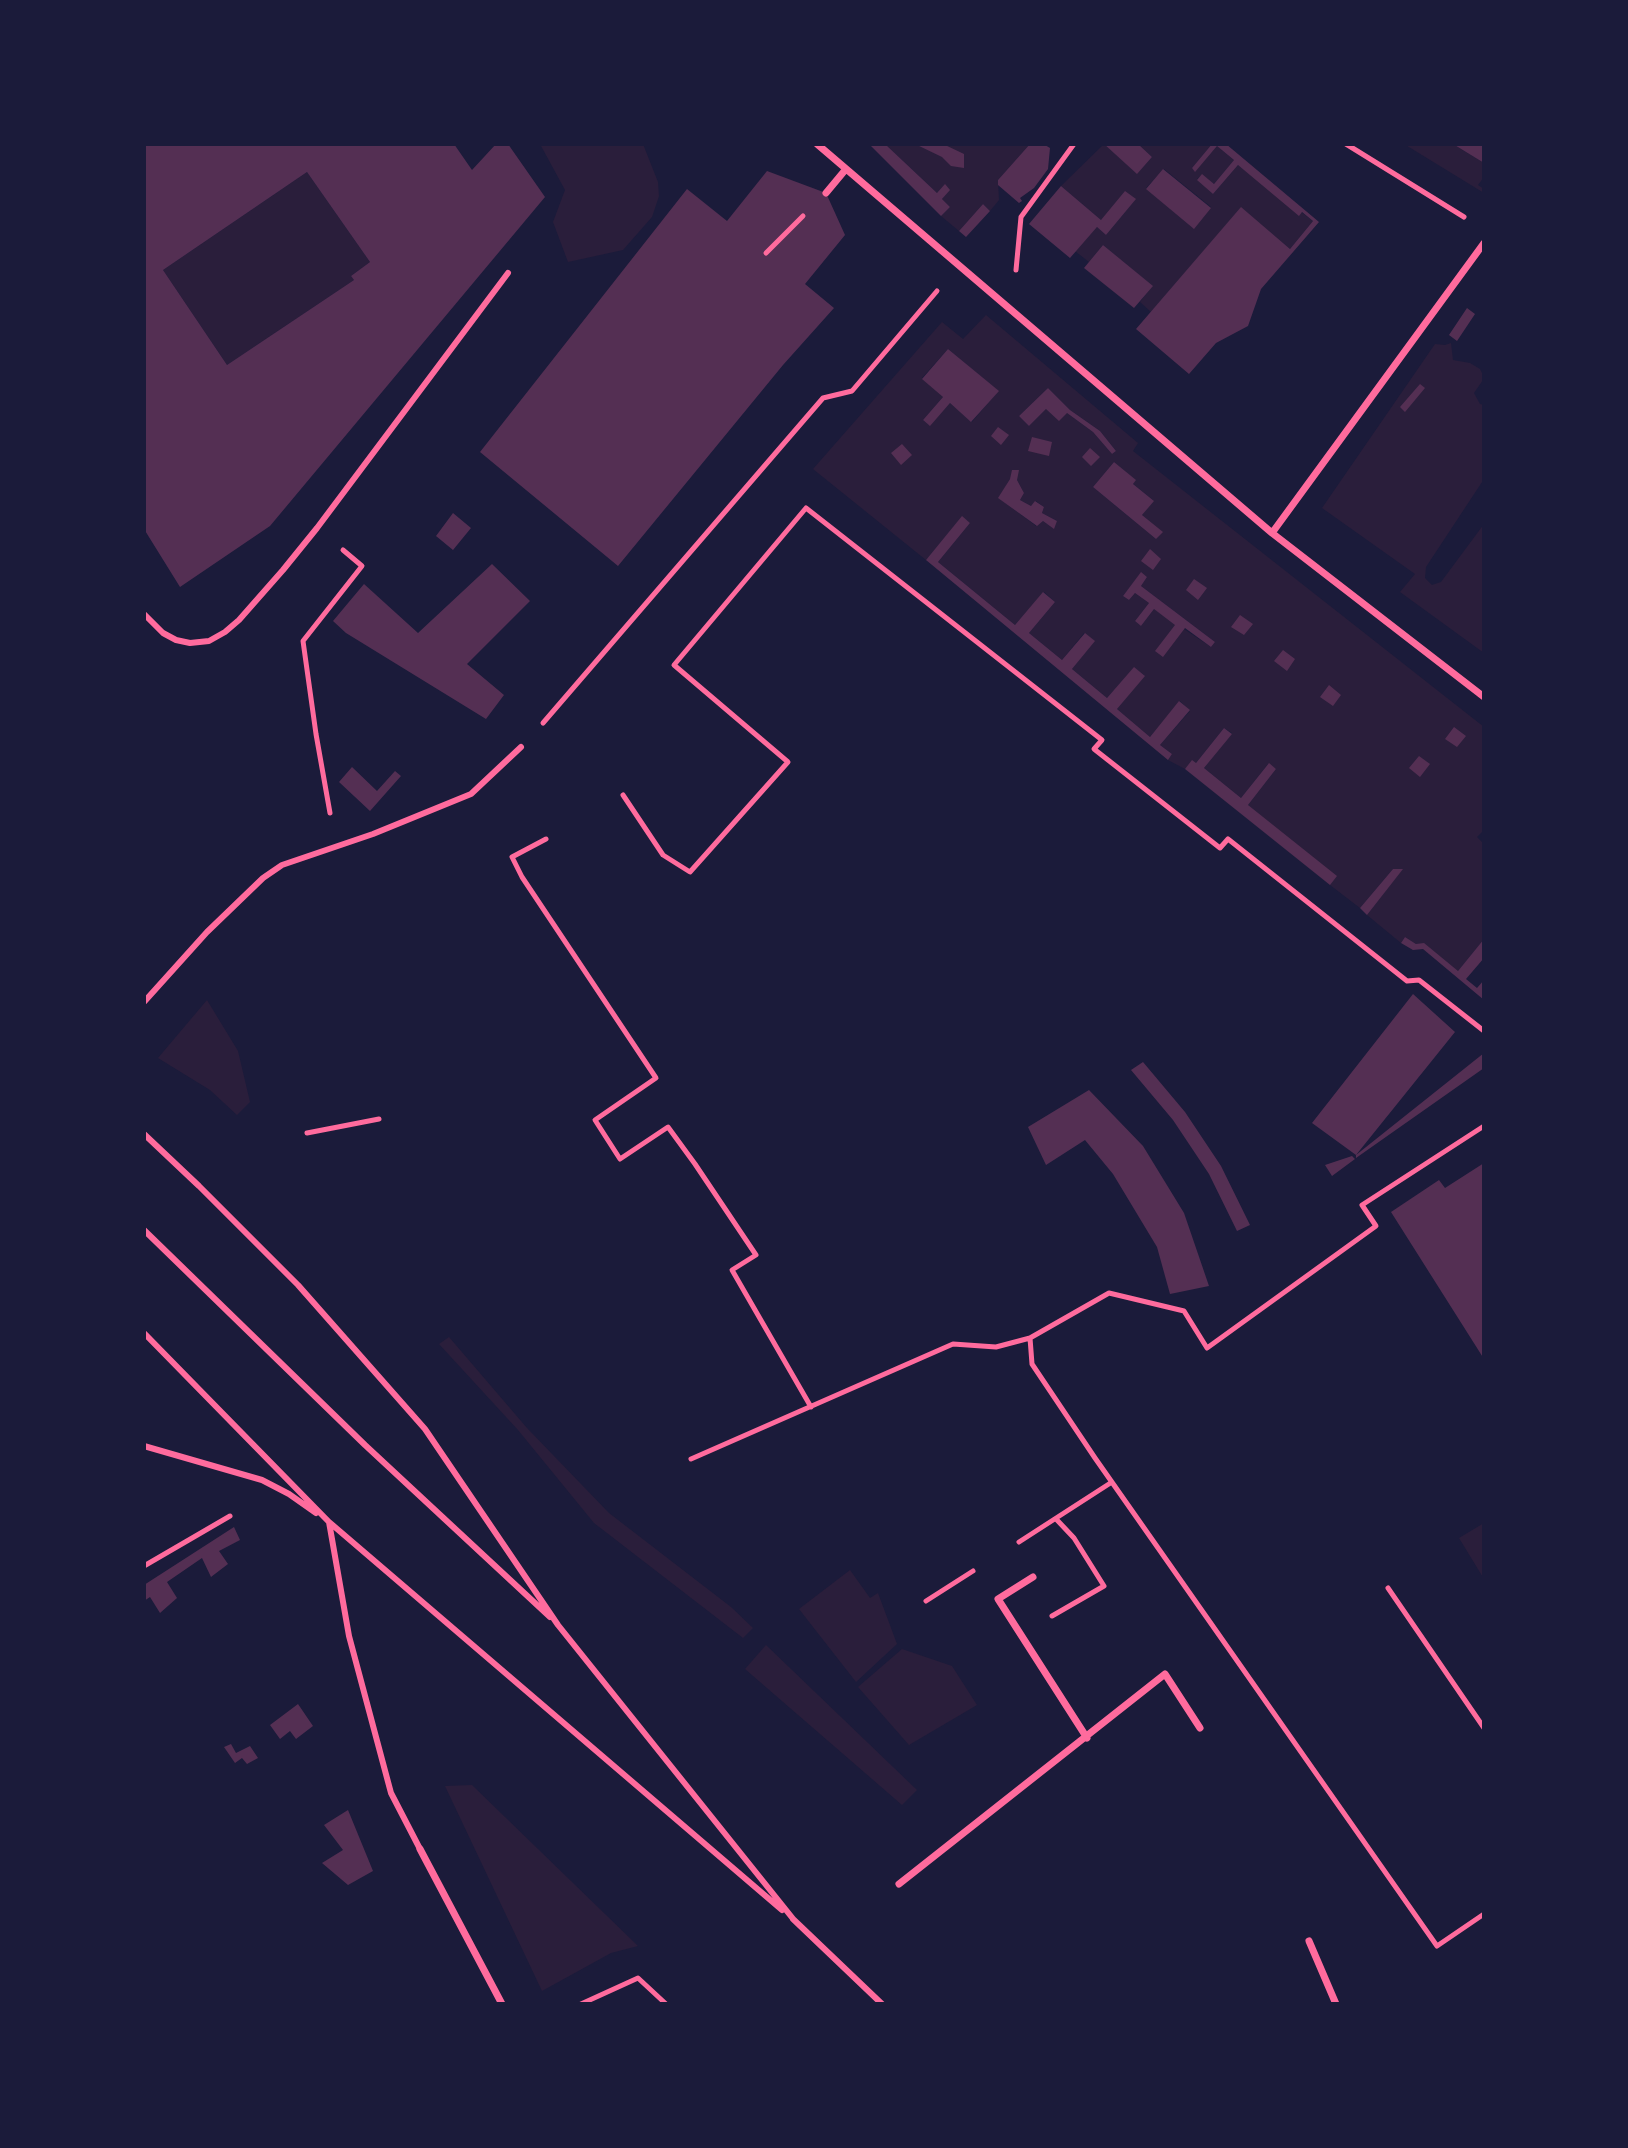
<!DOCTYPE html>
<style>
body{margin:0}
#map{position:relative;width:1628px;height:2148px;overflow:hidden;background:#1b1b3a;font-family:"IBM Plex Sans",sans-serif}
canvas{display:block}
.frame{position:absolute;inset:0;border:146px solid #1b1b3a;pointer-events:none}
</style>
<div id="map">
<canvas width="1628" height="2148"></canvas>
<div class="frame"></div>
</div>
<script>
const ctx = document.querySelector('canvas').getContext('2d');
ctx.lineJoin = 'round';
function paint(path, color) { ctx.fillStyle = color; ctx.fill(path, 'evenodd'); }
const toPath = rows => new Path2D(rows.map(r => 'M' + r).join(''));
function trace(path, color, width, dash) { ctx.strokeStyle = color; ctx.lineWidth = width; ctx.lineCap = dash ? 'butt' : 'round'; ctx.setLineDash(dash || []); ctx.stroke(path); }
const green = toPath([
 [540,144,643,144,658,182,659,196,652,217,623,250,568,262,553,222,565,190],
 [885,144,1030,144,998,180,999,200,990,211,983,204,959,231,941,216,950,207,942,199,949,190,937,193],
 [1104,144,1137,173,1152,157,1138,144,1212,144,1192,168,1195,171,1217,146,1234,160,1214,184,1202,175,1197,179,1213,194,1238,165,1313,221,1290,249,1241,208,1151,312,1140,302,1152,286,1103,245,1089,262,1075,251,1097,227,1106,235,1135,200,1101,220,1061,186],
 [1164,169,1211,207,1193,228,1146,188],
 [1404,144,1453,144,1484,163,1484,177,1478,185,1484,189,1484,193],
 [307,172,370,262,351,276,354,280,227,365,163,270],
 [986,315,1138,443,1133,451,1484,727,1484,830,1477,837,1484,844,1484,939,1458,971,1405,937,1401,943,1367,915,1402,869,1393,869,1360,908,1330,885,1248,805,1276,769,1268,764,1241,798,1204,768,1232,733,1224,728,1196,763,1185,769,1168,760,1172,754,1160,745,1190,711,1180,701,1150,737,1117,709,1144,675,1134,668,1107,698,1072,669,1094,641,1084,633,1062,660,1029,633,1055,602,1044,592,1015,625,938,562,970,523,962,517,926,560,813,469,942,322,963,339],
 [948,349,998,391,972,422,950,403,929,425,923,420,943,397,922,378],
 [1048,388,1070,410,1100,431,1116,451,1112,454,1093,432,1067,413,1046,409,1029,426,1019,416],
 [1114,462,1135,480,1133,484,1153,500,1142,515,1162,532,1156,539,1093,487],
 [1010,479,1017,480,1024,493,1020,500,1031,506,1036,501,1044,507,1042,513,1057,521,1053,528,1043,521,1036,526,999,498],
 [1141,573,1147,577,1141,586,1215,642,1211,647,1154,609,1141,626,1135,621,1149,603,1135,593,1129,600,1123,596],
 [1451,343,1453,360,1470,363,1480,369,1483,375,1483,380,1474,393,1480,404,1484,405,1484,479,1426,567,1425,578,1432,585,1441,582,1484,524,1484,653,1400,592,1415,574,1322,508,1435,344,1445,345],
 [207,1000,238,1051,250,1102,237,1115,210,1090,158,1058],
 [449,1337,527,1428,609,1513,731,1607,753,1628,743,1638,594,1523,518,1430,439,1344],
 [1484,1523,1484,1579,1459,1538],
 [850,1570,870,1598,878,1593,897,1644,856,1682,799,1609],
 [766,1645,917,1790,902,1805,745,1669],
 [902,1649,952,1666,977,1705,909,1745,858,1687],
 [472,1785,638,1946,611,1953,542,1991,445,1786]
]);
const building = toPath([
 [144,144,454,144,472,170,496,144,508,144,545,197,270,526,180,587,144,529],
 [307,172,370,262,351,276,354,280,227,365,163,270],
 [869,144,885,144,937,193,945,184,950,190,942,199,950,207,941,216],
 [915,144,943,144,964,154,964,168,951,166,942,157],
 [1030,144,1045,145,1050,148,1048,169,1034,188,1020,198,1022,201,1019,203,998,185,998,180],
 [1104,144,1138,144,1152,157,1137,174],
 [1212,144,1226,144,1319,222,1261,289,1248,326,1216,343,1189,374,1136,329,1241,207,1290,249,1313,221,1302,212,1299,216,1238,165,1213,194,1197,180,1202,174,1214,184,1234,160,1217,146,1195,172,1192,168],
 [1453,144,1484,144,1484,163],
 [1163,169,1211,208,1194,229,1146,189],
 [767,171,826,193,845,235,805,284,834,308,783,365,618,566,480,452,687,189,727,221],
 [1061,186,1101,220,1125,191,1136,199,1106,235,1097,227,1070,258,1029,224],
 [983,204,990,211,966,237,959,231],
 [1103,245,1153,286,1134,308,1084,268],
 [1467,308,1475,314,1457,341,1449,335],
 [948,349,999,391,971,422,950,403,930,426,923,420,943,397,922,379],
 [1420,384,1425,388,1405,412,1400,407],
 [1048,388,1070,410,1100,431,1116,451,1112,454,1093,432,1067,413,1059,421,1046,409,1029,426,1019,416],
 [998,427,1009,435,1001,445,991,436],
 [1032,437,1052,442,1049,456,1028,451],
 [902,444,912,455,901,465,891,453],
 [1090,448,1100,457,1091,466,1082,457],
 [1114,462,1136,480,1133,484,1154,501,1142,515,1163,532,1156,539,1093,487],
 [1012,470,1019,470,1017,480,1024,493,1020,500,1031,506,1035,501,1044,507,1042,513,1057,521,1054,529,1043,521,1037,526,998,498,1010,479],
 [453,513,471,528,453,550,436,536],
 [962,516,970,523,938,562,1015,625,1043,592,1055,602,1029,633,1062,660,1085,633,1095,641,1072,669,1107,698,1134,667,1145,676,1117,709,1150,737,1179,701,1190,710,1160,745,1172,754,1168,760,926,560],
 [1150,549,1161,559,1153,570,1141,561],
 [492,564,530,601,467,664,504,695,486,719,346,633,333,621,364,584,418,633],
 [1141,572,1147,577,1141,586,1215,642,1211,647,1185,628,1163,657,1155,651,1175,625,1154,609,1141,626,1135,621,1149,603,1135,593,1129,600,1123,596],
 [1194,579,1207,588,1198,600,1186,590],
 [1240,615,1253,624,1244,635,1231,627],
 [1283,650,1295,659,1287,671,1274,661],
 [1329,685,1341,695,1333,706,1320,697],
 [1454,727,1466,736,1457,747,1445,739],
 [1224,728,1232,734,1204,768,1241,798,1269,763,1276,769,1248,805,1337,876,1330,885,1185,769,1192,760,1196,763],
 [1419,756,1430,764,1420,777,1409,768],
 [352,767,377,791,395,771,401,776,370,811,339,782],
 [1393,869,1403,869,1367,915,1360,908],
 [1405,937,1416,944,1424,943,1458,971,1484,939,1484,958,1466,979,1477,988,1484,980,1484,1000,1423,949,1413,950,1401,943],
 [1413,994,1455,1032,1356,1155,1484,1053,1484,1068,1356,1158,1356,1155,1312,1123],
 [1143,1062,1185,1112,1221,1166,1250,1225,1237,1231,1209,1174,1173,1120,1131,1070],
 [1089,1090,1143,1146,1184,1213,1209,1286,1170,1294,1157,1247,1113,1174,1085,1140,1046,1165,1028,1127],
 [1352,1156,1355,1159,1332,1176,1325,1165],
 [1484,1163,1484,1359,1391,1212,1439,1180,1445,1188],
 [234,1527,240,1540,219,1551,228,1564,211,1577,202,1558,167,1582,177,1598,160,1613,150,1597,144,1601,144,1585],
 [298,1704,313,1726,296,1739,290,1731,280,1739,270,1725],
 [231,1744,236,1753,250,1746,258,1758,247,1764,242,1758,235,1763,224,1747],
 [348,1810,373,1871,348,1885,322,1863,343,1850,324,1825]
]);
const path = toPath([
 [1346,144,1464,217],
 [766,253,803,216],
 [1016,270,1021,217,1074,144],
 [543,723,823,398,852,391,937,291],
 [623,795,663,855,690,872,788,762,674,665,806,508,1102,740,1094,749,1220,848,1228,839,1407,981,1419,980,1484,1031],
 [330,813,316,734,303,641,362,566,343,550],
 [546,839,512,857,522,877,656,1078,595,1120,620,1159,668,1127,695,1164,756,1255,732,1270,811,1407],
 [307,1133,379,1119],
 [1030,1338,1032,1364,1095,1458,1437,1946,1484,1914],
 [691,1459,953,1344,996,1347,1030,1338,1109,1293,1184,1311,1207,1348,1376,1226,1362,1205,1484,1126],
 [1019,1542,1112,1482],
 [144,1566,230,1516],
 [1388,1588,1484,1728],
 [926,1601,973,1571],
 [1052,1616,1104,1586,1074,1538,1057,1520],
 [581,2004,638,1978,666,2004]
]);
const service = toPath([
 [144,614,163,633,176,640,190,643,209,641,225,632,239,620,283,570,317,528,508,273],
 [144,1002,207,932,263,878,282,865,373,834,471,794,521,747],
 [144,1134,199,1186,298,1285,425,1429,558,1625,794,1920],
 [144,1230,365,1445,550,1617],
 [144,1333,329,1522,782,1910],
 [144,1446,262,1480,289,1494,316,1513],
 [329,1522,349,1636,391,1793,420,1849],
 [793,1919,882,2004]
]);
const pedestrian = toPath([
 [817,144,1272,533,1484,697],
 [826,193,846,169],
 [1272,533,1484,243],
 [1033,1577,998,1599,1087,1738],
 [420,1849,502,2004],
 [899,1884,1165,1674,1200,1728],
 [1309,1941,1336,2004]
]);
paint(green, '#2a1e3b');
paint(building, '#542f53');
trace(path, '#ff6b9d', 5);
trace(service, '#ff6b9d', 6);
trace(pedestrian, '#ff6b9d', 7);
</script>
